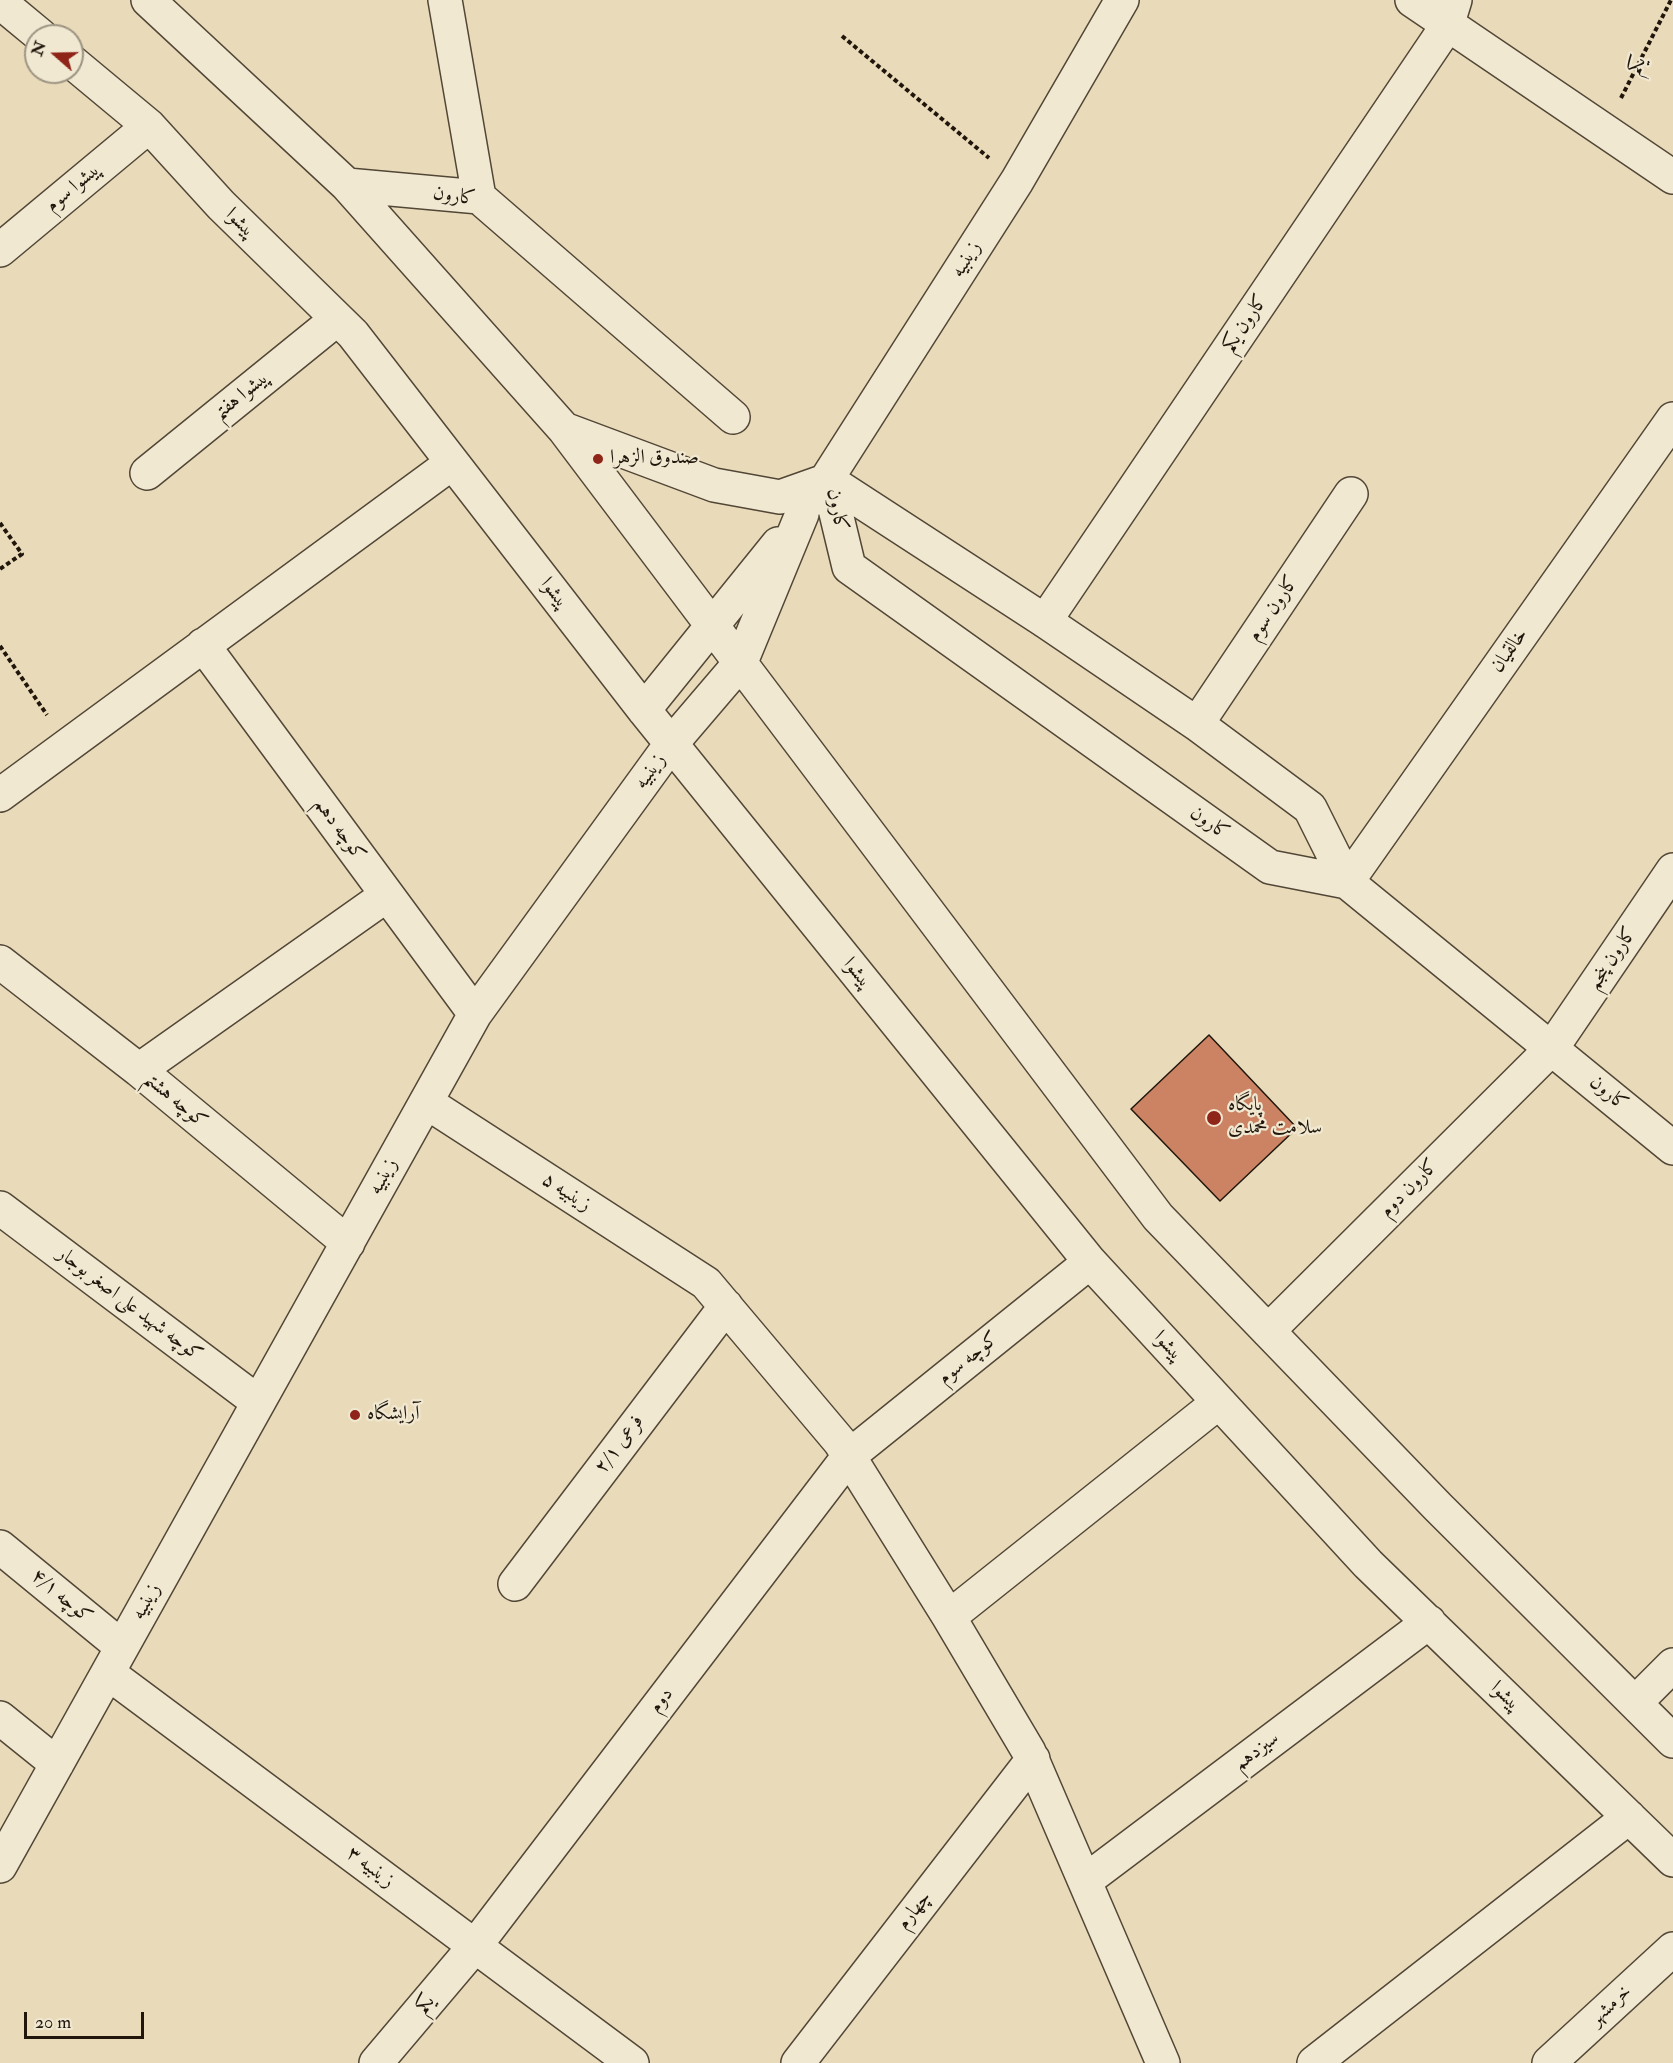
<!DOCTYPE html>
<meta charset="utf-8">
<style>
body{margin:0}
#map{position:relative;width:1673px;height:2063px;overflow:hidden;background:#e9dbb9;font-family:"IM FELL Double Pica",serif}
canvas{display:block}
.north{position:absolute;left:24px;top:24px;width:60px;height:60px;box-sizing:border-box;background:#f1e8d2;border:2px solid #9d9483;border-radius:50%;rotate:290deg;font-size:16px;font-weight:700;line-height:24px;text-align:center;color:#20160c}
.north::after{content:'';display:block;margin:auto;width:21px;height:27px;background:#8f2418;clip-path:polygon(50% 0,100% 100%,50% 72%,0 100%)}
.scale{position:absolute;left:24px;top:2012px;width:120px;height:27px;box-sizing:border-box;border:3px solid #20160c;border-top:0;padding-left:8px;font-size:18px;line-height:21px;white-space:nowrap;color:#20160c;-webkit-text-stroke:4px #f1e8d2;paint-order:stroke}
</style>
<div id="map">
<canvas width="1673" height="2063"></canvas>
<div class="north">N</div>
<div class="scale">20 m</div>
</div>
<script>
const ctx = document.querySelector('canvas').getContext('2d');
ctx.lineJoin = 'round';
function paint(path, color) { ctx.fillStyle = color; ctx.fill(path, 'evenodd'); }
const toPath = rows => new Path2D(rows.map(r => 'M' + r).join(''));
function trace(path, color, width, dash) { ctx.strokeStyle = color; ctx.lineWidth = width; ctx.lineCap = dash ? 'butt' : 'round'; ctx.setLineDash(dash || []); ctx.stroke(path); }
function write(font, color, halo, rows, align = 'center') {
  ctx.font = font + ' "IM FELL Double Pica",Amiri,serif'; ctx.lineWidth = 4.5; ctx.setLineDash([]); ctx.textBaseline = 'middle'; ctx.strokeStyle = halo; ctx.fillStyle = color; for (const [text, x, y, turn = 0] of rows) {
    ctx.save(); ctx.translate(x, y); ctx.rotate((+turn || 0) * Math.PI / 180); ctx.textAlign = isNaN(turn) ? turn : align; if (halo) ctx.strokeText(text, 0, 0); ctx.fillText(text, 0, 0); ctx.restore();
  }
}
const building = toPath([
 [1209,1035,1297,1128,1220,1201,1131,1109,1209,1035]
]);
const path = toPath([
 [842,36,989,158],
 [1621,98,1671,0],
 [0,523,22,554,0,569],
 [0,646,47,715]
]);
const minor = toPath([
 [148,0,347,185,564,429,1158,1217,1438,1507,1673,1741],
 [445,0,479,197],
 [1412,0,1673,177],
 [0,2,41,36],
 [72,62,149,126,221,205,353,334,644,710,1090,1262,1368,1564,1673,1860],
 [347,185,479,197,733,417],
 [0,250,149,126],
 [564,429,714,485,780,497,828,480],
 [147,473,337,319],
 [828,480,1045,621,1197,724,1310,808,1347,882,1673,1148],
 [828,480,849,567,1270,867,1347,882],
 [814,499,1017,181,1122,0],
 [1045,621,1447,26,1455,0],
 [203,645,475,1014],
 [644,710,778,544],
 [1197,724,1351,494],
 [0,795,452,463],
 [1347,882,1673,419],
 [0,962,139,1070,348,1243],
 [139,1070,387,895],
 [426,1102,706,1283,840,1442,949,1617,1029,1752,1163,2063],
 [0,1208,258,1402],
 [1268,1331,1552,1048,1673,870],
 [0,1547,122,1647],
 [515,1584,726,1306],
 [949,1617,1219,1402],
 [108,1673,632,2063],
 [1635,1703,1673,1665],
 [0,1718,57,1764],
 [0,1866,475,1014,671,744,741,662,802,514],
 [1085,1881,1429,1622],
 [376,2063,475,1946,849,1456,1090,1262],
 [798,2063,1033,1759],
 [1314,2063,1629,1817],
 [1549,2063,1673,1949]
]);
const markers = [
 [598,459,6,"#8f2418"],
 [1214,1118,8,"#8f2418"],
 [355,1415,6,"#8f2418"]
];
const streetNames = [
 ["یکم",1638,66,-63],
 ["پیشوا سوم",74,188,-40],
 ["کارون",454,197,9],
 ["پیشوا",240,224,45],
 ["زینبیه",967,260,-58],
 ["کارون یکم",1246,324,-56],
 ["پیشوا هفتم",242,396,-39],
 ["کارون",836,510,79],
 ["پیشوا",554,594,52],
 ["کارون سوم",1274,609,-56],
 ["خالقیان",1510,651,-55],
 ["زینبیه",651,772,-54],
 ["کارون",1209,824,35],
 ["کوچه دهم",339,830,54],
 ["کارون پنجم",1613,959,-56],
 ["پیشوا",857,974,51],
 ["کارون",1608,1094,40],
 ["کوچه هشتم",175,1101,40],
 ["زینبیه",384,1177,-61],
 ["کارون دوم",1410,1189,-45],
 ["زینبیه ۵",566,1193,33],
 ["کوچه شهید علی اصغر بوجار",129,1305,37],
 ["پیشوا",1168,1347,47],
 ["کوچه سوم",969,1359,-39],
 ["فرعی ۲/۱",620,1445,-53],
 ["کوچه ۴/۱",61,1597,40],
 ["زینبیه",147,1602,-61],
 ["پیشوا",1505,1697,44],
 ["دوم",662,1701,-53],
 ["سیزدهم",1257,1752,-37],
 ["زینبیه ۳",370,1868,37],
 ["چهارم",915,1911,-52],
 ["یکم",426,2005,-50],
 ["خرمشهر",1611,2006,-43]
];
const poiNames = [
 ["صندوق الزهرا",610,459],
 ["پایگاه",1228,1106],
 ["سلامت محمدی",1228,1129],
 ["آرایشگاه",367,1415]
];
paint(building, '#cb8364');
trace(building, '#20160c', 1.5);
trace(minor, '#524737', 36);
trace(path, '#20160c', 4, [4.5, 3]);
trace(minor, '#f1e8d2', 33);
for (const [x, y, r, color] of markers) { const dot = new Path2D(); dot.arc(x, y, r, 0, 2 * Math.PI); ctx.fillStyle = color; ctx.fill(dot); trace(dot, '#f1e8d2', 2); }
write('20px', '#20160c', '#f1e8d2', streetNames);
write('20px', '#20160c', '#f1e8d2', poiNames, 'left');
</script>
